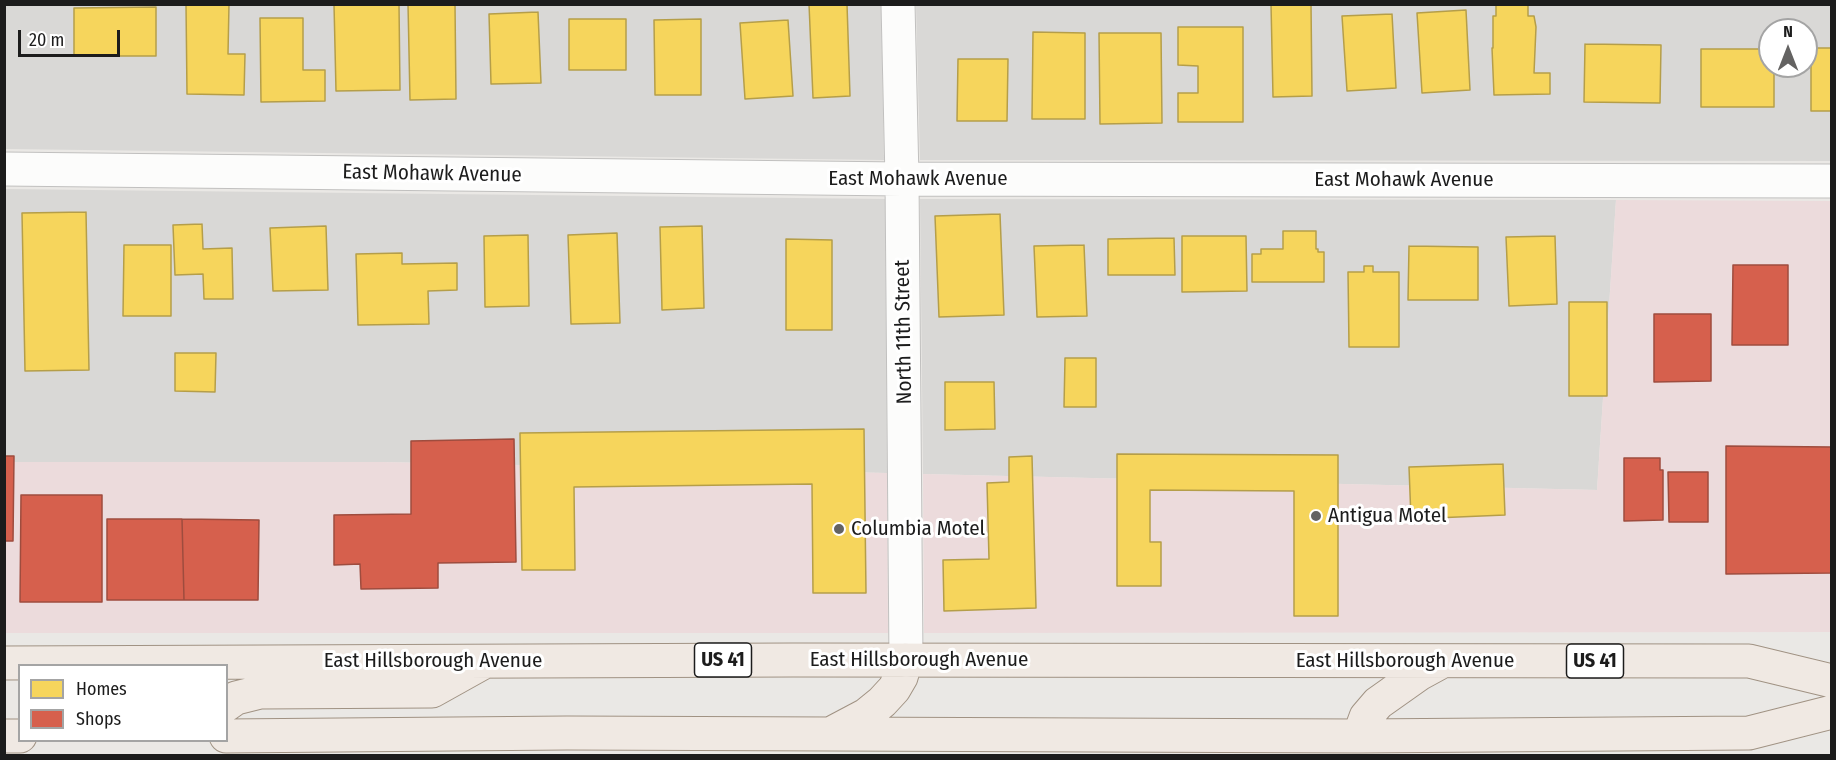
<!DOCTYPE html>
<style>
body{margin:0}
#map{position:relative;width:1836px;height:760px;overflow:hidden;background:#eae8e5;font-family:"Fira Sans Condensed",sans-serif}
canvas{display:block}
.frame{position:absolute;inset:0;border:6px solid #1c1c1c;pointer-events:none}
.legend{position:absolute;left:18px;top:664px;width:210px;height:78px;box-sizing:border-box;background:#fff;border:2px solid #a4a4a4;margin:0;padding:8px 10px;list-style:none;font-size:18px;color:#1c1c1c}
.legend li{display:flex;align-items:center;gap:12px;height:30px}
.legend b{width:30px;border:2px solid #a4a4a4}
.north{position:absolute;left:1758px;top:18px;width:60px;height:60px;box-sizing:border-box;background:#fff;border:2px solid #a4a4a4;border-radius:50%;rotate:0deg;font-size:16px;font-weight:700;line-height:24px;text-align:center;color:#1c1c1c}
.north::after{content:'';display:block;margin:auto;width:21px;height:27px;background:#646362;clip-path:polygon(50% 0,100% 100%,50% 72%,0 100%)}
.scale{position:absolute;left:18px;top:30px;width:102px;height:27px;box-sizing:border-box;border:3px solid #1c1c1c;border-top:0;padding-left:8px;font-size:18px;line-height:21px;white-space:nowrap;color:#1c1c1c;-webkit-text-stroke:4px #fff;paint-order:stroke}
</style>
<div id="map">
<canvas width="1836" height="760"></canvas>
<div class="frame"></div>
<ul class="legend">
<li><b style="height:16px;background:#f6d55c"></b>Homes</li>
<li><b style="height:16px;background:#d6604d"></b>Shops</li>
</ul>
<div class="north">N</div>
<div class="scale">20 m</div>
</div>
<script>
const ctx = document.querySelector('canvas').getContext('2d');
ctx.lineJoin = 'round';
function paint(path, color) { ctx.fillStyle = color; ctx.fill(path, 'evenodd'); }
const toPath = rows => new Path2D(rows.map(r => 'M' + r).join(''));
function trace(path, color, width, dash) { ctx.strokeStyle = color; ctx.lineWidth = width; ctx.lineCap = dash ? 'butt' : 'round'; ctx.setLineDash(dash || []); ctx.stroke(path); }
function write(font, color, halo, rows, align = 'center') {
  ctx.font = font + ' "Fira Sans Condensed",sans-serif'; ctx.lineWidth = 6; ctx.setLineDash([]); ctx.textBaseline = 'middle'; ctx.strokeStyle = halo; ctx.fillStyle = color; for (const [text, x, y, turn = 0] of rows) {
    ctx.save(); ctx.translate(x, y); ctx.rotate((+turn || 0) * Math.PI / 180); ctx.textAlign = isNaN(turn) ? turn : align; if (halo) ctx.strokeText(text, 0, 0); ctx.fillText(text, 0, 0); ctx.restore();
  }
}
const residential = toPath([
 [5,5,881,5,884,160,5,149],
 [916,5,1831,5,1831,161,920,160],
 [1770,30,1806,30,1806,66,1770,66],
 [5,189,885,199,887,473,382,462,5,462],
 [920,199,1616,200,1597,490,923,474]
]);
const commercial = toPath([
 [1616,200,1831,201,1831,632,924,633,923,474,1597,490],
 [4,462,382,462,887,473,888,633,5,633]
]);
const homes = toPath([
 [186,4,229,4,228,54,245,54,244,95,187,94,186,4],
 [334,4,399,4,400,90,336,91,334,4],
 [408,4,455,4,456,99,410,100,408,4],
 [809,4,847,4,850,96,813,98,809,4],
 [1271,4,1311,4,1312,96,1273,97,1271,4],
 [1496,4,1528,4,1528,16,1534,16,1536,27,1534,73,1550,73,1550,94,1494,95,1492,48,1493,48,1493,16,1496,16,1496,4],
 [156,7,156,56,74,56,74,8,156,7],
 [1466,10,1470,90,1422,93,1417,13,1466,10],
 [538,12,541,83,491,84,489,14,538,12],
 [1392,14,1396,88,1347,91,1342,16,1392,14],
 [260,18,303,18,303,70,325,70,325,101,261,102,260,18],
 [569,19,626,19,626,70,569,70,569,19],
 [701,19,701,95,655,95,654,20,701,19],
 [788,20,793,96,745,99,740,23,788,20],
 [1178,27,1243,27,1243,122,1178,122,1178,93,1198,93,1198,66,1178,65,1178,27],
 [1033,32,1085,33,1085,119,1032,119,1033,32],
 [1099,33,1161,33,1162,123,1100,124,1099,33],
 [1585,44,1661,45,1660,103,1584,102,1585,44],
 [1811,48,1832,48,1832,111,1811,111,1811,48],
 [1701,49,1770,49,1770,66,1774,66,1774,107,1701,107,1701,49],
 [958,59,1008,59,1007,121,957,121,958,59],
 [86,212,89,370,25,371,22,213,86,212],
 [1000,214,1004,315,939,317,935,216,1000,214],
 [202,224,203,249,232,248,233,299,204,299,203,274,175,275,173,225,202,224],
 [326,226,328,290,273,291,270,228,326,226],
 [702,226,704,308,662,310,660,227,702,226],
 [1283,231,1316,231,1316,249,1318,249,1318,252,1324,252,1324,282,1252,282,1252,254,1261,254,1261,249,1283,249,1283,231],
 [617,233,620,323,571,324,568,235,617,233],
 [528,235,529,306,485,307,484,236,528,235],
 [1182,236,1246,236,1247,291,1182,292,1182,236],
 [1555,236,1557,304,1509,306,1506,237,1555,236],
 [1174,238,1175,275,1108,275,1108,239,1174,238],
 [786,239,832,240,832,330,786,330,786,239],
 [124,245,171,245,171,316,123,316,124,245],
 [1084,245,1087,316,1037,317,1034,246,1084,245],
 [1409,246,1478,247,1478,300,1408,300,1409,246],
 [402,253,402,264,457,263,457,290,428,291,429,324,358,325,356,254,402,253],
 [1364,266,1373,266,1373,272,1399,272,1399,347,1349,347,1348,272,1364,272,1364,266],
 [1569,302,1607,302,1607,396,1569,396,1569,302],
 [175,353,216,353,215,392,175,391,175,353],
 [1065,358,1096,358,1096,407,1064,407,1065,358],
 [945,382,994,382,995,429,945,430,945,382],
 [864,429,866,593,813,593,812,484,574,487,575,570,522,570,520,433,864,429],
 [1117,454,1338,455,1338,616,1294,616,1294,491,1150,490,1150,542,1161,542,1161,586,1117,586,1117,454],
 [1032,456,1036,608,944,611,943,560,989,559,987,483,1009,482,1009,457,1032,456],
 [1503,464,1505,515,1411,519,1409,467,1503,464]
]);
const shops = toPath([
 [1733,265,1788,265,1788,345,1732,345,1733,265],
 [1654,314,1711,314,1711,381,1654,382,1654,314],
 [514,439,516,562,438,563,438,588,361,589,360,564,334,565,334,515,411,514,411,441,514,439],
 [1726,446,1832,447,1832,573,1726,574,1726,446],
 [4,456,14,456,13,541,4,541,4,456],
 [1624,458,1660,458,1660,470,1663,470,1663,520,1624,521,1624,458],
 [1668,472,1708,472,1708,522,1669,522,1668,472],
 [21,495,102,495,102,602,20,602,21,495],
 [107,519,182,519,184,600,107,600,107,519],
 [182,519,259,520,258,600,184,600,182,519]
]);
const street = toPath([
 [898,4,902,179,906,660],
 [4,169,902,179,1832,181]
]);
const primary = toPath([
 [4,663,793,660,1749,661,1832,681],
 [226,705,236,698,260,692,432,691,484,662],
 [832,733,866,715,882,702,894,689,901,677,906,660],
 [4,736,20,736],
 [226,736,567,733,1359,736,1749,733,1832,712],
 [1359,736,1366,717,1378,703,1419,674,1441,662]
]);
const markers = [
 [1316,516,6,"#646362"],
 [839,529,6,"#646362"]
];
const shields = [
 [723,660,57],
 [1595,661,57]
];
const shieldNames = [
 ["US 41",723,660],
 ["US 41",1595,661]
];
const streetNames = [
 ["East Mohawk Avenue",432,174,1],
 ["East Mohawk Avenue",918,179],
 ["East Mohawk Avenue",1404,180],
 ["North 11th Street",904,332,-91],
 ["East Hillsborough Avenue",919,660],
 ["East Hillsborough Avenue",433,661],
 ["East Hillsborough Avenue",1405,661]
];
const poiNames = [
 ["Antigua Motel",1328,516],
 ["Columbia Motel",851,529]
];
paint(residential, '#d9d8d6');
paint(commercial, '#ecdbdc');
paint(homes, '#f6d55c');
trace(homes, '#b59e49', 1.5);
paint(shops, '#d6604d');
trace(shops, '#9e4c3e', 1.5);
trace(street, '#c1c0bf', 35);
trace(primary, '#a09283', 35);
trace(street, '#fcfcfb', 33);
trace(primary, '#f0e9e3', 33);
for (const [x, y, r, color] of markers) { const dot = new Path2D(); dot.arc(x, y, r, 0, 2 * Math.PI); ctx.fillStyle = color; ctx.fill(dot); trace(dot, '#fff', 2); }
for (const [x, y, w] of shields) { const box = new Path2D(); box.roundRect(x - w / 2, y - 17, w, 34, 4.5); ctx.fillStyle = '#fff'; ctx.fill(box); trace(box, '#1c1c1c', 1.5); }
write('bold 20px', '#1c1c1c', null, shieldNames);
write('21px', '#1c1c1c', '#fff', streetNames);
write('21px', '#1c1c1c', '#fff', poiNames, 'left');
</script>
